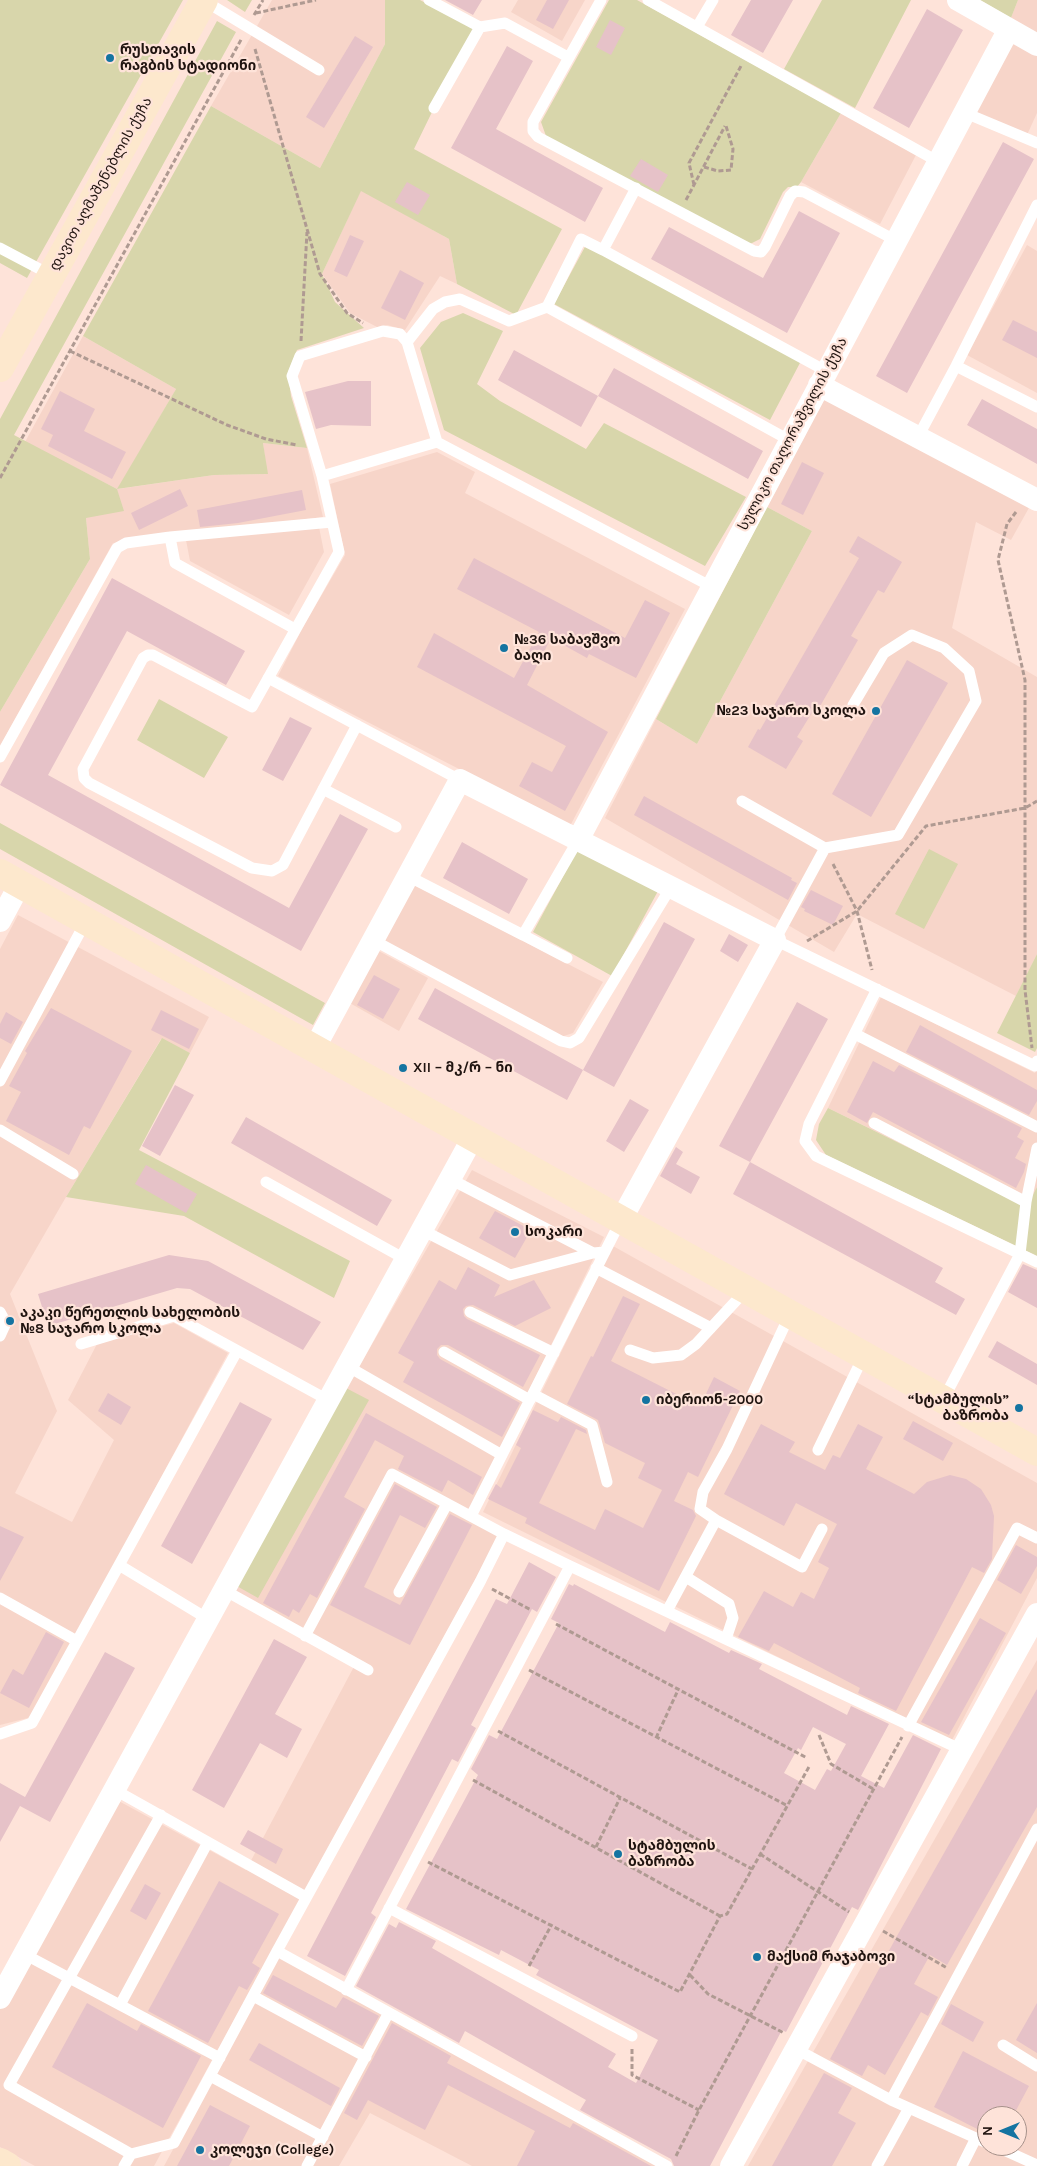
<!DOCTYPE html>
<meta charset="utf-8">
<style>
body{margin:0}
#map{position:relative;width:1037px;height:2166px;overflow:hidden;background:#fee3d9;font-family:Karla,sans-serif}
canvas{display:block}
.north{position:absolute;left:977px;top:2106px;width:50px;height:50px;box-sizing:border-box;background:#fee3d9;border:1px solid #a59089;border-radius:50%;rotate:270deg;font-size:14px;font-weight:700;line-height:20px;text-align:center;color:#201410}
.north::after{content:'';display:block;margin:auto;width:18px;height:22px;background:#1474a1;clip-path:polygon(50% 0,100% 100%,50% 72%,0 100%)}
</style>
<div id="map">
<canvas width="1037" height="2166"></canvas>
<div class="north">N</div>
</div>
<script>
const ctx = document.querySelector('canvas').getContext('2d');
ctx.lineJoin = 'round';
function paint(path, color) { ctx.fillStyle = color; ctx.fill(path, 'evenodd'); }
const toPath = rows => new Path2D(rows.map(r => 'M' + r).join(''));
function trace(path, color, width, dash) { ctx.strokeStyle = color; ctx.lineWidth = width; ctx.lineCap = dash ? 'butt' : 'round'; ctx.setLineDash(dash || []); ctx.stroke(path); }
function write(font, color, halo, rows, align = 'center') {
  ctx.font = font + ' Karla,"Noto Sans Georgian",sans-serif'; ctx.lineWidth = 4.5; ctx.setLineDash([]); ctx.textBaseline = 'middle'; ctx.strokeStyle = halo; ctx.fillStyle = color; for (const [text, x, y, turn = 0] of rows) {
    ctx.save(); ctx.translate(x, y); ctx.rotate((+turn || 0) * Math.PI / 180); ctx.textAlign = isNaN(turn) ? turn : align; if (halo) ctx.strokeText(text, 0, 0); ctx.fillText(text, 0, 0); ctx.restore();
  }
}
const built = toPath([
 [272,0,385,0,385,44,320,168,211,106],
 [518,0,585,0,562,41,511,12],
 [1018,0,1037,0,1037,33,1011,18],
 [1008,38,1037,54,1037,113,1027,135,968,110],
 [841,113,916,155,880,224,801,182],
 [361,190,449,239,457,284,440,276,405,330,387,325,379,328,350,313,322,274],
 [1027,245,1037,251,1037,393,967,355],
 [83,336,176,389,118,489,214,475,267,474,263,443,307,448,323,517,113,543,0,746,0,712,90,559,86,518,117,489,25,442],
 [825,398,1030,506,1011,540,976,522,952,628,1037,677,1037,954,1016,996,857,914,834,952,605,818,656,719,697,744,812,531,767,507],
 [437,452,475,472,465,493,685,609,570,826,278,676,303,627,345,555,330,484],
 [319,527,324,552,289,615,190,561,186,540],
 [412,884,603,982,573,1033,561,1037,381,941],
 [18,915,209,1017,190,1053,161,1039,66,1197,10,1294,57,1411,15,1493,72,1522,114,1440,68,1400,97,1344,174,1323,228,1353,32,1717,0,1725,0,949],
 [377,950,428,978,399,1031,348,1002],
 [881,997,1035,1073,1037,1068,1037,1187,1028,1206,828,1108],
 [472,1170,604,1237,467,1517,499,1536,154,2166,35,2166,0,2147,0,2008,115,1799,246,1870,358,1659,231,1590],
 [613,1246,1037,1483,1037,1578,951,1742,483,1512],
 [1037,1660,1037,2166,748,2166],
 [987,2116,1017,2116,1017,2146,987,2146],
 [279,1954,670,2166,472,2166,370,2113,339,2166,164,2166]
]);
const green = toPath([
 [0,0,183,0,27,278,0,263],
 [227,0,252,0,245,12],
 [385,0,420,0,474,29,429,110,432,112,414,149,562,229,516,315,457,284,449,239,361,191,322,274,335,302,364,328,297,350,288,372,291,396,307,448,263,443,268,474,214,475,117,489,124,511,86,518,90,559,0,712,0,419,217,21,236,32,14,435,117,489,176,389,83,336,211,106,320,168,385,44],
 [609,0,637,0,841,113,801,182,797,187,788,187,783,192,760,239,750,244,546,136,541,122],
 [822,0,911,0,855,108,784,69],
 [980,0,1018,0,1011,18],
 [586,245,801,361,770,420,554,304],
 [463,313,503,331,477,384,500,401,586,449,604,423,746,497,705,566,444,430,420,348,441,322],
 [767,507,812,531,697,744,656,719],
 [159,699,228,737,204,778,137,740],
 [0,823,325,1003,313,1025,0,849],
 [579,847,658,891,612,976,533,932],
 [929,849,958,864,924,929,895,914],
 [1037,954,1037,1048,1035,1052,997,1033],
 [162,1038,190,1053,139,1150,350,1261,334,1298,184,1216,66,1197],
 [828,1108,1027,1206,1037,1187,1037,1256,826,1155,816,1140,819,1124],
 [346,1388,369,1400,258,1598,235,1585]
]);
const building = toPath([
 [445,0,482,0,473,15],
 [547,0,569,0,553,29,536,20],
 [751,0,793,0,763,53,731,35],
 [927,9,963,30,909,128,873,108],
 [610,20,625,28,611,55,596,47],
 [355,36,373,47,324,128,306,117],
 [507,46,533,61,496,129,603,188,585,222,451,148],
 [1003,142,1034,159,907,393,876,376],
 [641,159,668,175,658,192,630,176],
 [407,182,430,195,418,215,395,202],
 [799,211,840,233,787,333,651,259,669,227,763,278],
 [350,235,364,241,347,277,334,271],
 [400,270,424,283,405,320,381,308],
 [1013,320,1037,332,1037,358,1002,340],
 [514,350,598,396,581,427,498,380],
 [614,368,763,451,748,479,598,396],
 [348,381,371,381,371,426,331,425,316,429,305,392],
 [60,391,95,409,84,431,126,452,112,479,48,446,53,435,41,429],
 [982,399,1037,429,1037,464,967,425],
 [802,462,824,473,803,515,781,504],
 [180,489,188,506,139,530,131,513],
 [302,490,306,510,238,523,200,527,197,510],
 [858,536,902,562,884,593,878,590,851,636,858,640,819,708,816,706,797,737,803,741,786,769,748,747,758,729,760,730,859,558,849,552],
 [474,558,625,638,645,600,670,613,636,678,589,654,587,658,551,638,527,685,608,732,565,811,519,786,532,762,552,772,566,746,417,667,434,633,514,678,539,632,457,589],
 [112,578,245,651,226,685,127,631,48,775,289,908,340,814,368,829,301,951,0,785],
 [907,660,948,683,871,817,832,794],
 [290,717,312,728,283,781,262,770],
 [644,796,792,878,791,880,797,883,788,900,634,815],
 [462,842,528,879,509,914,443,878],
 [811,890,843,906,833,925,804,911,805,909,801,907],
 [664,922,695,939,614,1087,583,1070],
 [729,934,748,945,738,962,720,951],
 [374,975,400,989,383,1019,357,1005],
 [435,988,583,1070,567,1100,418,1019],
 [797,1002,828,1019,750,1162,719,1146],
 [51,1008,132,1051,90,1129,84,1126,69,1155,6,1121,21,1092,9,1086,27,1053,25,1051],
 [161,1010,199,1029,189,1049,151,1030],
 [6,1012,23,1022,11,1044,0,1038,0,1024],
 [920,1025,1037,1090,1037,1101,1029,1115,906,1052],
 [873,1061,894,1072,899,1065,1022,1128,1017,1137,1024,1141,1015,1158,1026,1164,1024,1172,1016,1188,873,1112,867,1123,847,1112],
 [175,1085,194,1095,160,1156,142,1146],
 [630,1099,649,1110,624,1152,606,1141],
 [246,1117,392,1200,377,1226,231,1143],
 [676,1147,683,1152,676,1164,700,1177,691,1194,660,1176],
 [750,1162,943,1268,935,1282,965,1299,956,1315,733,1194],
 [146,1165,197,1194,186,1213,135,1184],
 [495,1211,531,1230,515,1258,479,1238],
 [169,1255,208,1261,321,1322,303,1350,190,1289,177,1288,48,1326,38,1294],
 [1023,1264,1037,1270,1037,1308,1008,1292],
 [468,1267,500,1285,494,1297,534,1280,551,1308,515,1326,473,1305,466,1306,463,1309,464,1316,467,1319,540,1355,523,1387,448,1345,441,1345,437,1349,437,1355,440,1359,520,1403,502,1437,403,1382,414,1362,398,1353,439,1280,456,1290],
 [623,1296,640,1304,611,1361,694,1403,697,1397,703,1400,714,1377,740,1391,698,1477,688,1472,674,1501,693,1510,696,1516,659,1591,550,1536,525,1523,527,1518,488,1499,496,1484,501,1488,521,1448,516,1445,533,1410,558,1422,561,1417,586,1430,587,1434,576,1429,539,1503,595,1530,605,1509,643,1528,662,1490,638,1478,645,1463,605,1443,598,1420,567,1404,591,1356,593,1357],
 [997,1341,1037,1364,1037,1385,988,1357],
 [108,1393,131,1407,121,1425,98,1411],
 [240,1402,272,1419,192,1564,161,1546],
 [366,1413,482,1477,473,1495,448,1480,442,1492,398,1469,404,1456,375,1440,344,1497,365,1509,317,1598,310,1594,299,1613,293,1609,289,1617,263,1603],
 [913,1421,953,1443,943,1461,903,1439],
 [761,1424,795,1442,789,1452,825,1470,833,1455,840,1458,858,1424,883,1437,866,1469,914,1494,927,1482,950,1475,966,1479,981,1489,991,1505,994,1516,992,1559,984,1573,972,1567,896,1711,858,1693,860,1688,774,1643,769,1651,738,1637,764,1591,793,1607,801,1592,814,1599,829,1568,818,1562,837,1524,796,1503,784,1526,724,1494],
 [395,1484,437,1507,425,1528,400,1515,364,1587,400,1605,450,1514,472,1525,410,1645,330,1605],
 [0,1526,24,1537,0,1581],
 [1016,1545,1037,1557,1037,1566,1021,1594,997,1580],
 [529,1562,556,1577,537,1612,532,1609,471,1725,476,1728,458,1762,452,1759,371,1913,376,1917,345,1976,307,1956,496,1599,507,1604],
 [569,1584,573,1586,574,1584,665,1632,670,1622,729,1653,731,1650,762,1664,759,1669,847,1715,851,1706,889,1724,861,1776,884,1788,913,1735,941,1749,858,1910,852,1907,786,2032,782,2030,710,2166,674,2166,671,2159,580,2110,586,2100,465,2031,459,2043,356,1986,389,1924,396,1928,399,1922,436,1941,432,1948,616,2054,608,2067,636,2083,658,2040,536,1975,539,1970,501,1950,499,1955,406,1909,478,1775,471,1769,489,1735,497,1739,559,1623,551,1619],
 [813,1727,846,1744,831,1771,827,1769,815,1790,784,1773,798,1748,801,1750],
 [980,1618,1006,1633,949,1735,921,1722],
 [46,1632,64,1642,29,1708,0,1693,13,1669,23,1675],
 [274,1639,307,1657,275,1714,302,1729,287,1758,260,1743,224,1808,192,1790],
 [105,1652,135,1668,50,1822,20,1806,0,1842,0,1783,25,1797],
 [1037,1689,1037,1807,947,1965,930,1955,914,1984,938,1997,928,2016,921,2012,885,2075,868,2065,862,2076,830,2059,897,1936],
 [248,1830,283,1849,276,1864,240,1844],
 [219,1881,279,1914,252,1963,260,1968,247,1990,239,1986,208,2043,148,2011],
 [145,1884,161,1893,146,1920,130,1911],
 [273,1975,336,2008,343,1997,379,2016,362,2046,263,1993],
 [87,2003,137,2031,141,2024,201,2056,163,2128,52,2067],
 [1037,2003,1037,2053,1016,2040],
 [951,2004,984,2022,973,2042,941,2024],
 [392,2023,451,2056,447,2063,570,2128,573,2123,651,2166,517,2166,535,2131,448,2085,425,2130,368,2100,357,2120,344,2113],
 [259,2043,340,2088,331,2106,249,2060],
 [963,2051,1029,2086,1013,2116,987,2116,987,2134,934,2107],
 [824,2073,852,2088,838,2113,856,2123,832,2166,772,2166],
 [210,2105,250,2126,229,2166,177,2166]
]);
const path = toPath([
 [256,13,316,0],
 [254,15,263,0],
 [255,49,320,274,347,313,363,323],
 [704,167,718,171,731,170,733,149,726,126],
 [694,185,689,163,741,66],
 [686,200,725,126],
 [301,341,307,232],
 [70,351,227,425,266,439,297,445],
 [0,478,242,38],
 [1016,512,1007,524,998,560,1025,680,1025,990,1032,1048],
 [833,864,857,911,872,970],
 [807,941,857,911,926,826,1025,808,1037,801],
 [492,1589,531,1610],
 [556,1624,807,1758],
 [529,1670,788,1806],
 [498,1731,752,1869],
 [819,1735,831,1764,875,1790],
 [656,1738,678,1690],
 [473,1780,720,1916],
 [596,1847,620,1798],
 [760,1854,849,1912],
 [428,1862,680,1992,720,1916,727,1914,810,1765],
 [883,1931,947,1968],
 [529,1966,552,1924],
 [690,1975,708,1994,784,2033],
 [632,2049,632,2075,699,2110],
 [676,2156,699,2110,902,1737]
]);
const lane = toPath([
 [203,0,319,70],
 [429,0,480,27],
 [601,0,533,122,533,131,538,137,754,251,761,252,765,247,790,196,795,191,804,192,895,240],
 [648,0,937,161],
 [697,27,713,0],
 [434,108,480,27,505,23,568,57],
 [963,112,1037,143],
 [0,248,51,275],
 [603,250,826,371],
 [547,307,581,239,603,250,636,188],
 [407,342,433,309,445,302,460,299,509,321,547,307,789,440],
 [956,366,1037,407],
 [918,437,956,366,1037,205],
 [437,442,712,587],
 [322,476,437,442,407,342,400,334,383,331,300,356,292,376,322,476,339,552,252,707,153,655,148,655,143,658,83,769,84,778,89,783,252,868,272,871,283,865,357,725],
 [170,537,175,563,295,629],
 [268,678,460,780],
 [0,757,117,548,126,543,170,537,332,522],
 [323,789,396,827],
 [742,801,825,848,898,835,976,701,969,671,944,648,912,635,884,653,853,705],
 [825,848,775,940,1035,1066,1037,1061],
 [408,876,523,935,578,840],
 [523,935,567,958],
 [373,940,561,1041,570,1043,579,1038,671,887],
 [877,989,809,1124,805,1141,816,1156,1037,1262],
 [855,1034,1037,1127],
 [0,1081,86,921],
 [874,1123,1026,1202],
 [0,1130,73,1174],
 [450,1179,593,1253],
 [266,1182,405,1259],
 [422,1230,510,1275,593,1253,605,1252],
 [596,1268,711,1328],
 [0,1312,6,1323,0,1336],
 [470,1312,554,1353],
 [81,1344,174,1316,328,1400],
 [630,1350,653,1358,681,1355,696,1344,746,1290],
 [444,1352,530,1400],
 [347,1366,502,1455],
 [533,1394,592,1425,607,1482],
 [943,1400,1020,1254,1026,1202,1037,1148],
 [818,1450,864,1355],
 [471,1516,621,1220],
 [716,1520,802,1567,822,1529],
 [119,1565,208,1619],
 [686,1577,729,1604,733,1618,726,1639],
 [224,1590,368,1670],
 [399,1592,447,1504],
 [0,1598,77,1641],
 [667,1611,716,1520,700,1509,703,1492,727,1449,790,1314],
 [305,1636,392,1474,504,1534,570,1566,962,1750],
 [908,1726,1017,1528,1037,1538],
 [0,1734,32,1723,237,1351],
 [115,1790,306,1897],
 [389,1908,632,2036],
 [277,1951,667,2166],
 [24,1954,220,2058],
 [346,1990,570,1566],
 [253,1996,366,2057],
 [120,2005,208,1842],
 [1003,2045,1037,2066],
 [796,2049,891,2100,987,2143],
 [210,2076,323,2137],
 [891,2100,1037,1829],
 [995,2146,1037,2165],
 [131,2154,9,2085,161,1815],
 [124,2166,131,2154,174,2143,277,1951,480,1582,504,1534],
 [307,2166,388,2014],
 [877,2166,909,2108],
 [962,2166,976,2138]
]);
const street = toPath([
 [958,0,1037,45],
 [819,385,1037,500],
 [578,840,1009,29],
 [0,921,20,884],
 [314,1049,460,780,775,940,621,1220],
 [0,1998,473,1137],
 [731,2166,1037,1614]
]);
const secondary = toPath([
 [0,368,204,0],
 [0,873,1037,1452],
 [0,2162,7,2166]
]);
const markers = [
 [110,58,5,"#1474a1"],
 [504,648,5,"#1474a1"],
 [876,711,5,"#1474a1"],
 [403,1068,5,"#1474a1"],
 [515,1232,5,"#1474a1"],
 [10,1321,5,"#1474a1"],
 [646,1400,5,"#1474a1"],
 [1019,1408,5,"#1474a1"],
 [618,1854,5,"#1474a1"],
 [757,1957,5,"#1474a1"],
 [200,2150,5,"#1474a1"]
];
const poiNames = [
 ["რუსთავის",120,50],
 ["რაგბის სტადიონი",120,66],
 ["№36 საბავშვო",514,640],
 ["ბაღი",514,656],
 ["№23 საჯარო სკოლა",866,711,"right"],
 ["XII – მკ/რ – ნი",413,1068],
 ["სოკარი",525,1232],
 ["აკაკი წერეთლის სახელობის",20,1313],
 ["№8 საჯარო სკოლა",20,1329],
 ["იბერიონ-2000",656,1400],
 ["“სტამბულის”",1009,1400,"right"],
 ["ბაზრობა",1009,1416,"right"],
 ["სტამბულის",628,1846],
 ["ბაზრობა",628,1862],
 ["მაქსიმ რაჯაბოვი",767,1957],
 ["კოლეჯი (College)",210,2150]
];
const streetNames = [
 ["დავით აღმაშენებლის ქუჩა",101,184,-61],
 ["სულიკო თაღორაშვილის ქუჩა",793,434,-62]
];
paint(built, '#f7d5c9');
paint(green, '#d8d6ab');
paint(building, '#e6c2c8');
trace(path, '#af9a92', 3, [5, 2.5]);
trace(lane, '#fff', 11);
trace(street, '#fff', 22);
trace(secondary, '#fde8cd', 28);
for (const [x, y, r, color] of markers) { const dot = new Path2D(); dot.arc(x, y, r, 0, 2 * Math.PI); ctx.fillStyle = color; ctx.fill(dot); trace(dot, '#fee3d9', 2); }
write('bold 14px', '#201410', '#fee3d9', poiNames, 'left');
write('14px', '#201410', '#fee3d9', streetNames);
</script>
